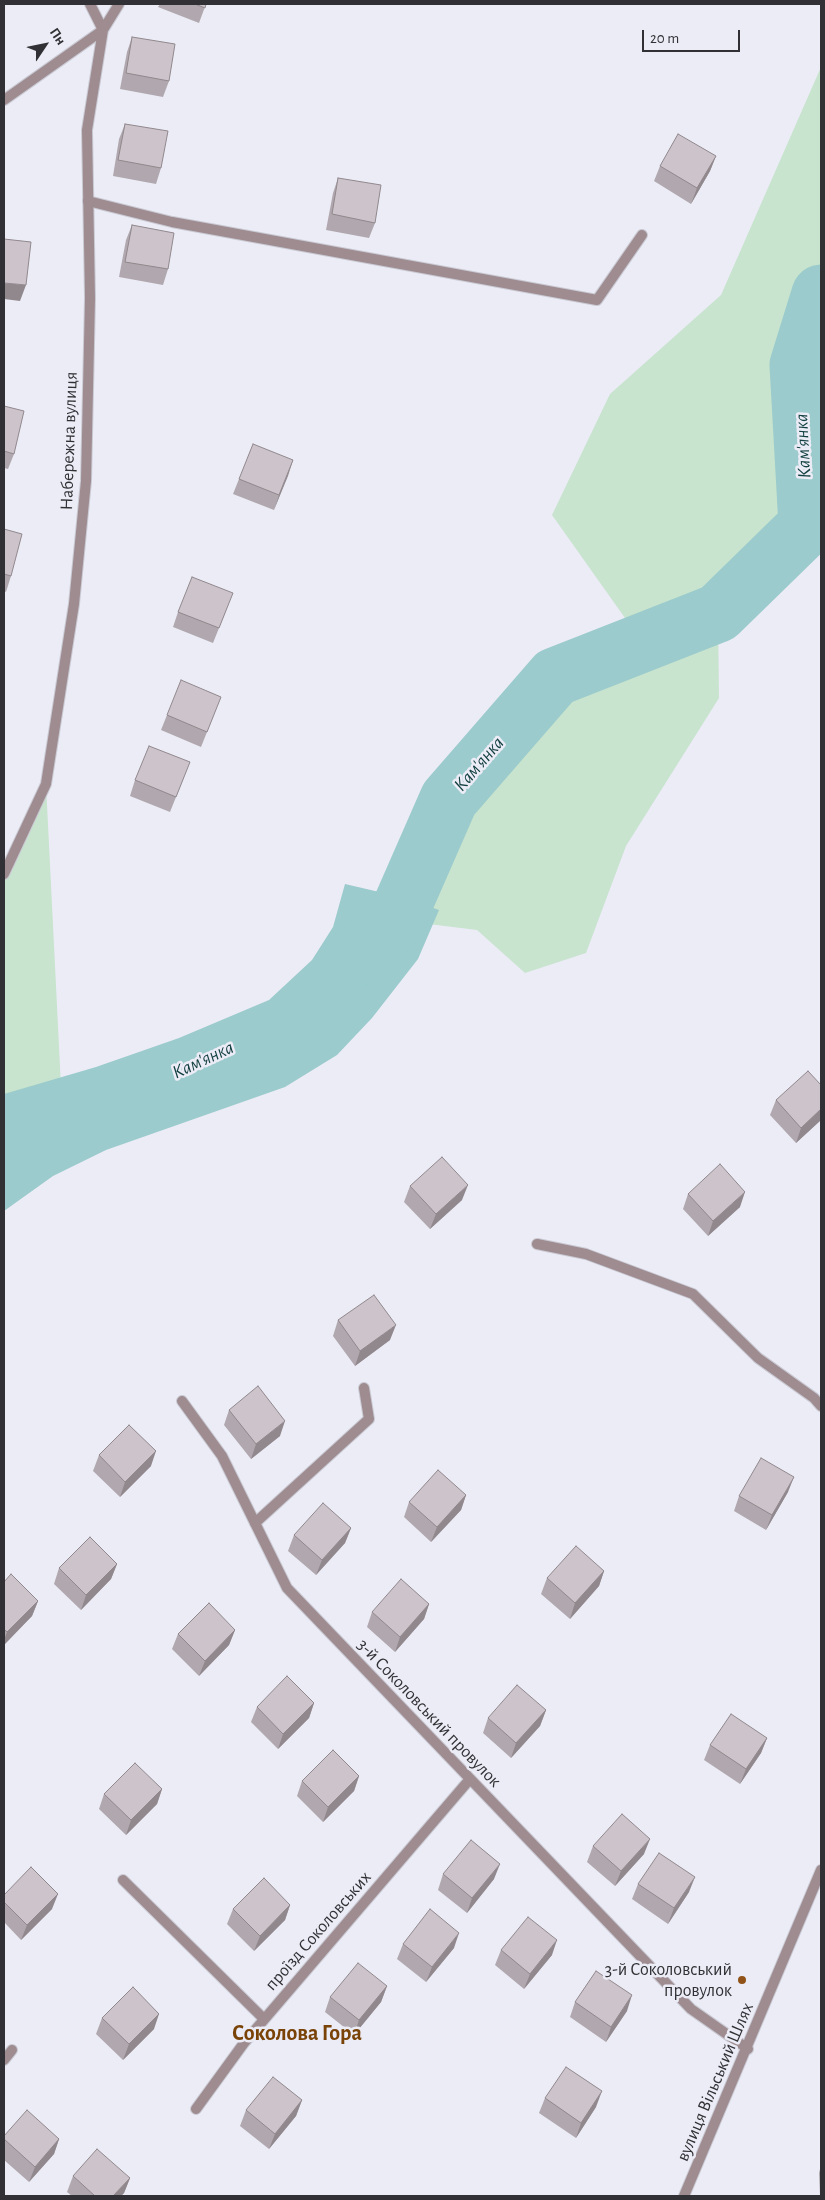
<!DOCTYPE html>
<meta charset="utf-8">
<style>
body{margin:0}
#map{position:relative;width:825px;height:2200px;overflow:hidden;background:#ececf7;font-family:"Alegreya Sans",sans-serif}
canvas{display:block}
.frame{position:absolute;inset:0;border:5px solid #313135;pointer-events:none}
.north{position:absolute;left:20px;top:20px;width:50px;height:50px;-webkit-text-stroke:4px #ececf7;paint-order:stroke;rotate:56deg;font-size:14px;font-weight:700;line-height:20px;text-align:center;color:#313135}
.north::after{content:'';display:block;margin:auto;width:18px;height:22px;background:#313135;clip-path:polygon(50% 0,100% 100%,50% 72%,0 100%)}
.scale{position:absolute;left:642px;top:30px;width:98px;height:22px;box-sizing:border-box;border:2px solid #313135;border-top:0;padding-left:6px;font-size:15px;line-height:18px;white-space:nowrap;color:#313135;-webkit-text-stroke:4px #ececf7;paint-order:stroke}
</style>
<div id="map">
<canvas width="825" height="2200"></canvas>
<div class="frame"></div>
<div class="north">Пн</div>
<div class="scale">20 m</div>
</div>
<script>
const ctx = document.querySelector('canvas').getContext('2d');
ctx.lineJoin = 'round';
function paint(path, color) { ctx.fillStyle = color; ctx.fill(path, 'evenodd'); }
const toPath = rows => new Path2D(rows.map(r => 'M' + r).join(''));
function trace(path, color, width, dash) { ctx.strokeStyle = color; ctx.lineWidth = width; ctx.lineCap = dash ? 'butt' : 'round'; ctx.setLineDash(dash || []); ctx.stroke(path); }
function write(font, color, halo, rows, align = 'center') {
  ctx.font = font + ' "Alegreya Sans",sans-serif'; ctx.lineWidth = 5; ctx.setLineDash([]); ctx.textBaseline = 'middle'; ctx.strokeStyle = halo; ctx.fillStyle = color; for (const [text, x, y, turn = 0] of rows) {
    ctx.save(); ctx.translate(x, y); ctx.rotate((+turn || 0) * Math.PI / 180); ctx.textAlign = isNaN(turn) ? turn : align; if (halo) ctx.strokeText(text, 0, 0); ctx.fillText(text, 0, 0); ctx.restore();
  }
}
const green = toPath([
 [821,67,821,522,808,525,718,613,719,698,626,846,586,953,525,973,477,930,396,920,449,799,555,677,642,642,552,515,610,394,721,295],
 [46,784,63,1127,4,1174,4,874]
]);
const water = toPath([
 [345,884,405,898,439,910,418,959,372,1018,337,1055,285,1087,106,1150,53,1176,4,1211,4,1094,96,1067,179,1038,269,1000,312,960,333,927]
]);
const river = toPath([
 [353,959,396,920,449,799,555,677,718,613,808,525,799,365,821,294]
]);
const service = toPath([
 [88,201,172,222,597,300,642,235],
 [537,1244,586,1254,693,1294,758,1358,814,1398,821,1406],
 [255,1523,369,1419,364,1388],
 [123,1880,264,2019],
 [4,2060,12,2050]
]);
const minor = toPath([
 [4,100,103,30,90,4],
 [4,874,46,784,74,604,86,481,90,298,87,130,103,30,119,4],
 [182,1401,222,1456,287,1588,691,2009,748,2049],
 [196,2109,244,2043,470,1779]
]);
const tertiary = toPath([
 [684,2196,821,1870]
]);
const wall = toPath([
 [160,4,206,4,199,23,158,7],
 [132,37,169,81,163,97,120,89,127,52],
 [125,124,161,168,156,184,113,176,119,139],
 [716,156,710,171,691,204,654,181,660,166],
 [338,178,375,223,369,238,326,230,333,193],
 [132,225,168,269,163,285,119,277,126,240],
 [4,406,14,454,8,469,4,468],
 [293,460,274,510,233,494,239,479],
 [4,529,11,576,6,592,4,591],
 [227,608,213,643,173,627,178,612],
 [215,712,201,747,161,730,167,715],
 [184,777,170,812,130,796,135,780],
 [821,1085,821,1120,796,1143,770,1115,776,1100],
 [410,1186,462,1200,430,1229,404,1202],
 [688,1194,740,1207,708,1236,683,1209],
 [338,1320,390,1340,355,1366,333,1336],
 [229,1410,280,1436,251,1459,224,1425],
 [99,1455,151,1466,120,1497,93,1471],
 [788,1492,766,1530,734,1511,739,1496],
 [466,1495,461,1510,431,1542,404,1517,409,1502],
 [351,1528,345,1543,316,1575,288,1551,294,1535],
 [117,1564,111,1579,81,1610,54,1584,59,1568],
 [604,1571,599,1586,570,1619,541,1594,547,1578],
 [4,1582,38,1601,32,1616,4,1645],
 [429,1604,424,1619,395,1652,367,1627,372,1612],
 [235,1630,229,1645,199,1676,172,1649,178,1634],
 [314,1703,309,1718,278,1749,251,1722,257,1707],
 [546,1710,540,1726,511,1758,483,1733,488,1718],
 [767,1738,761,1753,740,1784,704,1760,710,1745],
 [359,1776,354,1791,323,1822,297,1796,302,1781],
 [162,1789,157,1804,126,1835,99,1809,104,1794],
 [593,1846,644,1854,615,1886,587,1862],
 [443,1874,494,1879,467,1913,438,1890],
 [638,1884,689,1892,668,1924,632,1899],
 [4,1895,52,1909,21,1940,4,1922],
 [290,1905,285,1920,254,1951,227,1924,233,1909],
 [403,1944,454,1948,426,1982,397,1959],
 [501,1950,552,1955,524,1989,495,1965],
 [387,1986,381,2002,354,2035,325,2012,330,1997],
 [575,2002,627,2011,606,2042,570,2017],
 [102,2018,154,2029,123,2060,96,2034],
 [545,2098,596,2107,576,2138,539,2113],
 [302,2100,296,2116,269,2149,240,2126,246,2110],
 [4,2136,59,2139,54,2154,29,2182,4,2160],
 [821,2165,821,2196,820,2196,819,2173],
 [73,2176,130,2178,124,2193,121,2196,72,2196,67,2192]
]);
const shadedWall = toPath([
 [716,156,710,171,691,204,697,188],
 [4,283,26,285,20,301,4,299],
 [293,460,288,476,274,510,279,495],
 [821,1109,821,1120,796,1143,801,1128],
 [468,1185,462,1200,430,1229,436,1214],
 [745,1192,740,1207,708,1236,713,1221],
 [396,1325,390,1340,355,1366,360,1351],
 [285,1421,280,1436,251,1459,256,1444],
 [156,1451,151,1466,120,1497,125,1482],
 [794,1477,788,1492,766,1530,772,1515],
 [466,1495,461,1510,431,1542,437,1527],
 [351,1528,345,1543,316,1575,322,1560],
 [117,1564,111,1579,81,1610,86,1595],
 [604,1571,599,1586,570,1619,575,1603],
 [38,1601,32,1616,4,1645,4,1640,7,1632],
 [429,1604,424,1619,395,1652,400,1637],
 [235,1630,229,1645,199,1676,205,1661],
 [314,1703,309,1718,278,1749,283,1734],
 [546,1710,540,1726,511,1758,516,1743],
 [767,1738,761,1753,740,1784,746,1769],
 [359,1776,354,1791,323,1822,328,1807],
 [162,1789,157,1804,126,1835,131,1820],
 [650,1839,644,1854,615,1886,621,1871],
 [500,1864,494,1879,467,1913,472,1898],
 [695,1877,689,1892,668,1924,674,1908],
 [58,1894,52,1909,21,1940,27,1925],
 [290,1905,285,1920,254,1951,260,1936],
 [459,1933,454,1948,426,1982,432,1967],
 [557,1940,552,1955,524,1989,530,1974],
 [387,1986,381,2002,354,2035,359,2020],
 [632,1995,627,2011,606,2042,611,2027],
 [159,2014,154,2029,123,2060,129,2044],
 [602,2091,596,2107,576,2138,581,2123],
 [302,2100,296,2116,269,2149,275,2134],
 [59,2139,54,2154,29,2182,35,2167],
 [130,2178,124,2193,121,2196,113,2196]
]);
const building = toPath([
 [195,4,206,4,205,8,195,4],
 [132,37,175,44,169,81,126,73,132,37],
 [125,124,168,131,161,168,118,160,125,124],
 [678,134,716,156,697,188,660,166,678,134],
 [338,178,381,185,375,223,332,214,338,178],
 [132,225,174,233,168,269,125,262,132,225],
 [4,239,31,242,26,285,4,283,4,239],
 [4,406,24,411,14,454,4,451,4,406],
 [253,444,293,460,279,495,239,479,253,444],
 [4,529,22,534,11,576,4,574,4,529],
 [192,577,233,593,219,628,178,612,192,577],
 [181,680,221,697,207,732,167,715,181,680],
 [149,746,190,762,176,797,135,780,149,746],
 [808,1071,821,1085,821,1109,801,1128,776,1100,808,1071],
 [442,1157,468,1185,436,1214,410,1186,442,1157],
 [720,1164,745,1192,713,1221,688,1194,720,1164],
 [374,1295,396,1325,360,1351,338,1320,374,1295],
 [258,1386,285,1421,256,1444,229,1410,258,1386],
 [129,1425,156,1451,125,1482,99,1455,129,1425],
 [761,1458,794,1477,772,1515,739,1496,761,1458],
 [438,1470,466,1495,437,1527,409,1502,438,1470],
 [323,1503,351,1528,322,1560,294,1535,323,1503],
 [90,1537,117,1564,86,1595,59,1568,90,1537],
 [576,1546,604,1571,575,1603,547,1578,576,1546],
 [11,1574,38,1601,7,1632,4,1629,4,1582,11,1574],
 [401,1579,429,1604,400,1637,372,1612,401,1579],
 [209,1603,235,1630,205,1661,178,1634,209,1603],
 [287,1676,314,1703,283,1734,257,1707,287,1676],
 [517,1685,546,1710,516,1743,488,1718,517,1685],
 [731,1714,767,1738,746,1769,710,1745,731,1714],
 [333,1750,359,1776,328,1807,302,1781,333,1750],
 [135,1763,162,1789,131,1820,104,1794,135,1763],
 [622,1814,650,1839,621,1871,593,1846,622,1814],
 [471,1840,500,1864,472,1898,443,1874,471,1840],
 [659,1853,695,1877,674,1908,638,1884,659,1853],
 [31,1867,58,1894,27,1925,4,1902,4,1895,31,1867],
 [264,1878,290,1905,260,1936,233,1909,264,1878],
 [430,1909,459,1933,432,1967,403,1944,430,1909],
 [528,1917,557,1940,530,1974,501,1950,528,1917],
 [358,1963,387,1986,359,2020,330,1997,358,1963],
 [596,1971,632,1995,611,2027,575,2002,596,1971],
 [133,1987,159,2014,129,2044,102,2018,133,1987],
 [566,2067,602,2091,581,2123,545,2098,566,2067],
 [273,2077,302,2100,275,2134,246,2110,273,2077],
 [27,2110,59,2139,35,2167,4,2139,4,2136,27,2110],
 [97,2149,130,2178,113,2196,95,2196,73,2176,97,2149]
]);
const markers = [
 [742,1980,5,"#905216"]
];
const streetNames = [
 ["Набережна вулиця",69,441,-88],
 ["3-й Соколовський провулок",429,1713,46],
 ["проїзд Соколовських",318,1931,-49],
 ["вулиця Вільський Шлях",715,2082,-67]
];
const poiNames = [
 ["3-й Соколовський",732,1970],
 ["провулок",732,1991]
];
const waterNames = [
 ["Кам'янка",803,446,-93],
 ["Кам'янка",479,764,-49],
 ["Кам'янка",203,1060,-25]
];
const districtNames = [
 ["Соколова Гора",297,2033]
];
paint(green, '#c8e4ce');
paint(water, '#9bcbcc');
trace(river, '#9bcbcc', 59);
trace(service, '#cacad4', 12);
trace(minor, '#cacad4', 12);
trace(tertiary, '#cacad4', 12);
trace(service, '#9e8c90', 10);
trace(minor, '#9e8c90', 10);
trace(tertiary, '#9e8c90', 10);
paint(wall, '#b0a8ae');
paint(shadedWall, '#90888d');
paint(building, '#cdc3ca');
trace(building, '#90888d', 1);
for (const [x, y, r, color] of markers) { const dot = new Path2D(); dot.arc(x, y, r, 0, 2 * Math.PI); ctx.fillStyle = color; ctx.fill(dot); trace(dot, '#ececf7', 2); }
write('18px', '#313135', '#ececf7', streetNames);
write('18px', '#313135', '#ececf7', poiNames, 'right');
write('italic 19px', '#134041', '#ececf7', waterNames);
write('bold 22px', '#794206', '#ececf7', districtNames);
</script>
